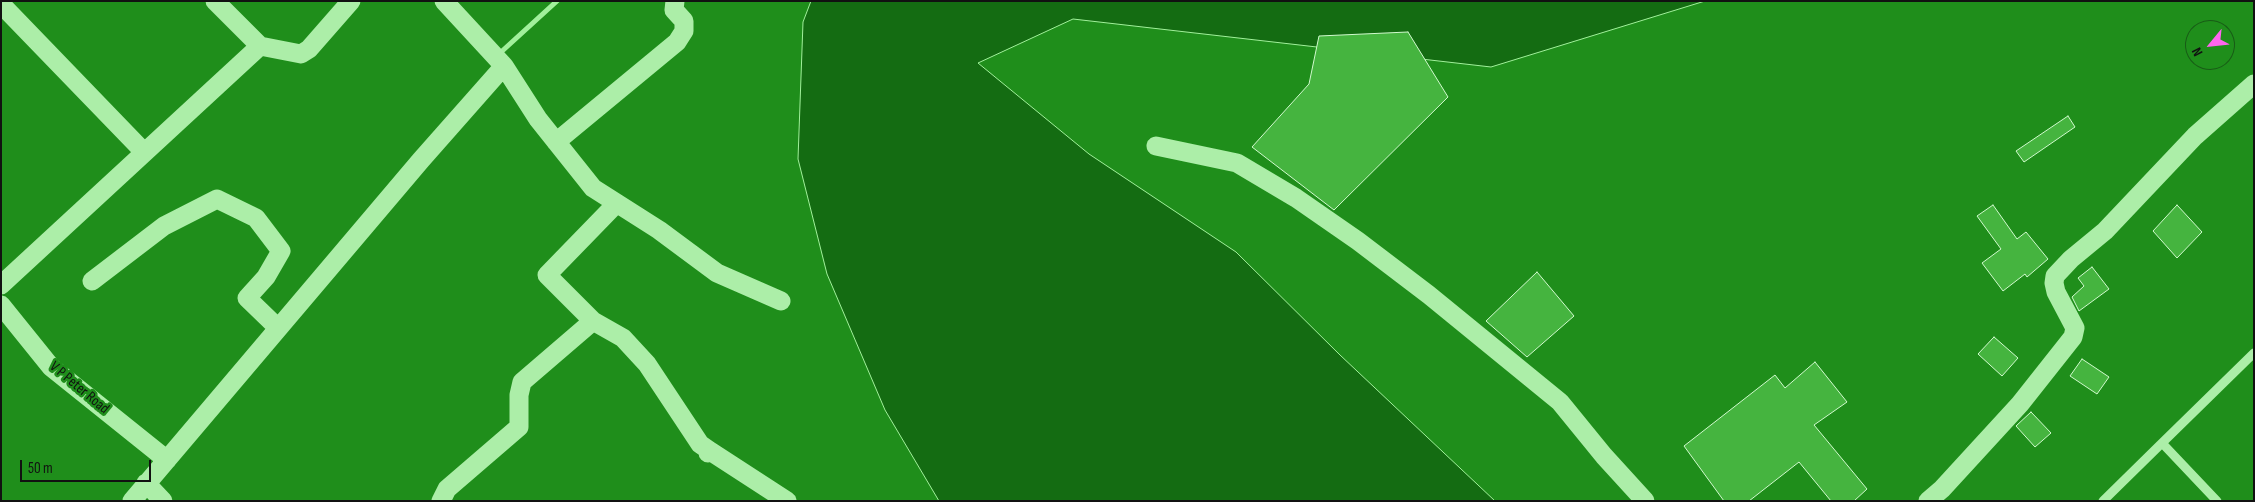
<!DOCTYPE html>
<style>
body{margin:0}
#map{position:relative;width:2255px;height:502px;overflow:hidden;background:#1f8e1b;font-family:"Sofia Sans Condensed",sans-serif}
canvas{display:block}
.frame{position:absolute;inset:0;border:2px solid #111;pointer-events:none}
.north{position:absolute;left:2185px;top:20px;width:50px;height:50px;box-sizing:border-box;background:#1f8e1b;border:1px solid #195c17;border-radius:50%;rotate:242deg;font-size:14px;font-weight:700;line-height:20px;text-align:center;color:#111}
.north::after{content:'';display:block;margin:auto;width:18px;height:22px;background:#ff65ee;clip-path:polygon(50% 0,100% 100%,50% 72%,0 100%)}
.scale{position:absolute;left:20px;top:460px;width:131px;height:22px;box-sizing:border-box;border:2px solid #111;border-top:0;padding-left:6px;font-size:15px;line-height:18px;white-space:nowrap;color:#111;-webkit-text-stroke:4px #1f8e1b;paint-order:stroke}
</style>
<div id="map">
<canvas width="2255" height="502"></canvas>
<div class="frame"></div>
<div class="north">N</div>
<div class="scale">50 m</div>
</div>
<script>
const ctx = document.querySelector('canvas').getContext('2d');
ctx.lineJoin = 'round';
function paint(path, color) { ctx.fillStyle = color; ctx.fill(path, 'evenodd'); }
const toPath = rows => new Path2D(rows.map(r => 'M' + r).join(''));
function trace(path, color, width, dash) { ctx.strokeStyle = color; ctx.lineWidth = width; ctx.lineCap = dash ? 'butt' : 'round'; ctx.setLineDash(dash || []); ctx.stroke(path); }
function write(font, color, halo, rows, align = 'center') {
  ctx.font = font + ' "Sofia Sans Condensed",sans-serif'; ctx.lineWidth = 5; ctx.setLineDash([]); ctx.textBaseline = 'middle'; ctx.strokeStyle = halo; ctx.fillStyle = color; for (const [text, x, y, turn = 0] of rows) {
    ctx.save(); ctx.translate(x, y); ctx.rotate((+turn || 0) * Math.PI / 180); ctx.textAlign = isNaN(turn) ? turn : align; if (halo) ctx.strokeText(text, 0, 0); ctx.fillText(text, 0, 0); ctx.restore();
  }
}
const water = toPath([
 [811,1,1705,1,1491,67,1073,19,978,63,1089,154,1236,252,1340,355,1495,501,939,501,885,410,827,274,798,159,803,22,811,1]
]);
const stream = toPath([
 [500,53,557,1]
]);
const building = toPath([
 [1408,32,1448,97,1334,210,1252,147,1309,84,1319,36,1408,32],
 [2068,116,2075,127,2024,162,2016,151,2068,116],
 [1993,205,2017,239,2026,232,2048,259,2027,277,2025,274,2003,291,1982,263,2001,249,1977,216,1993,205],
 [2177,205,2202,232,2177,258,2153,231,2177,205],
 [2092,267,2109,289,2079,311,2072,297,2084,286,2078,278,2092,267],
 [1537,272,1574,316,1527,357,1486,321,1537,272],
 [1994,337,2018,358,2002,376,1978,354,1994,337],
 [2082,359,2109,377,2097,394,2070,376,2082,359],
 [1815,362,1847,402,1814,425,1867,489,1854,501,1831,501,1799,462,1749,501,1724,501,1684,446,1775,375,1785,388,1815,362],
 [2031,412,2051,433,2035,447,2016,426,2031,412]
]);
const lane = toPath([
 [2103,501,2162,443],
 [2217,501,2162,443,2254,353]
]);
const street = toPath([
 [215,1,260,46,301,54,309,49,351,1],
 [444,1,504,66,538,119,593,188,659,230,717,273,781,301],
 [1,4,144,152],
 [556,142,677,42,684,31,684,21,674,10,675,1],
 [1156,146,1237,163,1296,198,1358,241,1429,295,1560,402,1604,456,1645,501],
 [92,281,164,226,217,199,256,218,281,251,266,277,247,298,278,328],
 [1,285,260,46],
 [1,305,51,367,167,460],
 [593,321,623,338,647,364,700,444,710,451,708,453],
 [710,451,787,501],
 [146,483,163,501],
 [132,501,421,160,504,66],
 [441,501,447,489,519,427,519,395,522,382,593,321,547,275,616,204],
 [1928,501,1942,489,2020,404,2073,337,2075,328,2056,292,2054,283,2055,276,2071,259,2105,231,2195,136,2254,84]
]);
const streetNames = [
 ["V P Peter Road",79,388,40]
];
paint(water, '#146c12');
trace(water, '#a1f09b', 1);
trace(stream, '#a1f09b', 5);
paint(building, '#45b43f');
trace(building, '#d1face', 1);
trace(lane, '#aceea8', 9);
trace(street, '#aceea8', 19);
write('15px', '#111', '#1f8e1b', streetNames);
</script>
